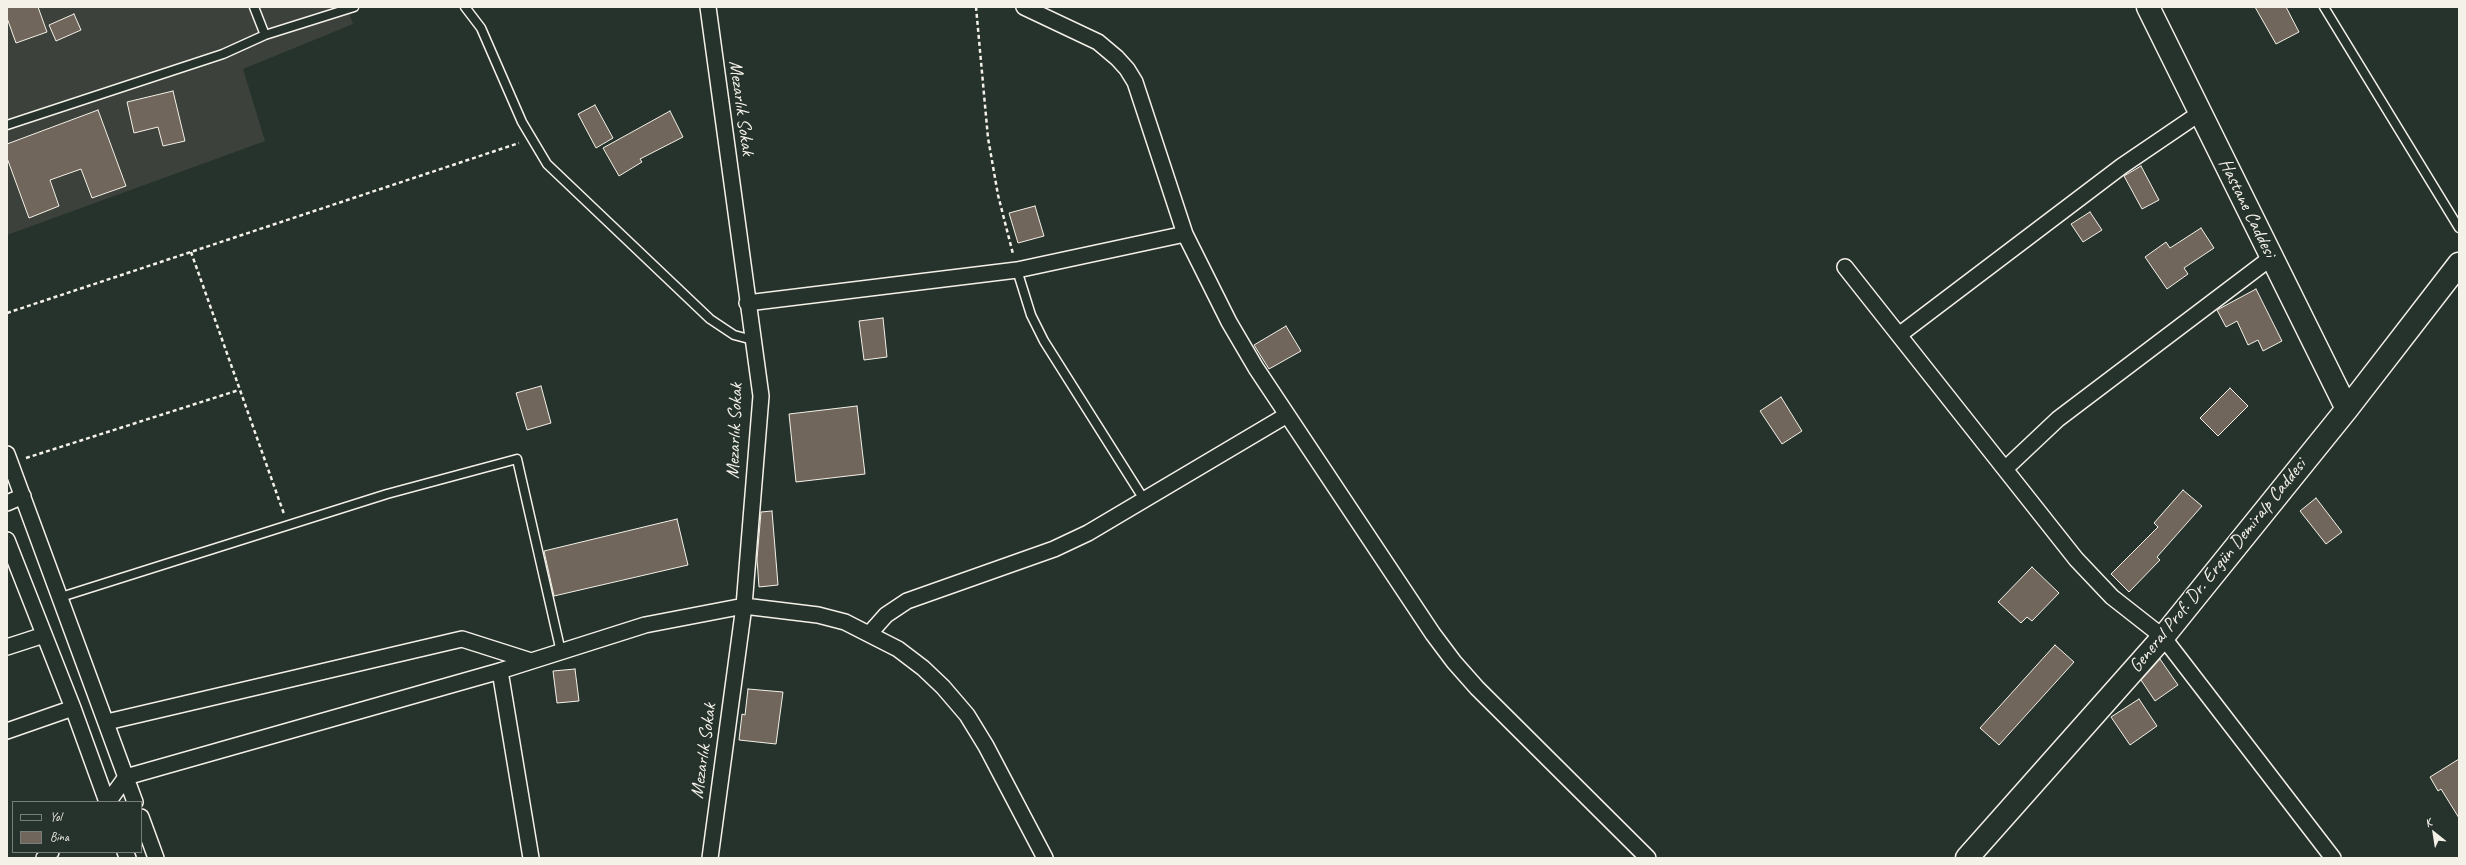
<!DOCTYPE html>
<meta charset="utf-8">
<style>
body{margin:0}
#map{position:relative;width:2466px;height:865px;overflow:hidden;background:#26332d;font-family:Caveat,sans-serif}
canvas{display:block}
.frame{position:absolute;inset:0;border:8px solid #f4f1e8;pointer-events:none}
.legend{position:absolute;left:12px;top:801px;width:130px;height:52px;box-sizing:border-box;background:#26332d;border:1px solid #787f78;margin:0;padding:5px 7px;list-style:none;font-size:12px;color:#f4f1e8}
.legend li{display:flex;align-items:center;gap:8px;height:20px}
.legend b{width:20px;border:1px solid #787f78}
.north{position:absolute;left:2414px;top:813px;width:40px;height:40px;-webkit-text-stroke:3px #26332d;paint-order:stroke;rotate:330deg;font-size:11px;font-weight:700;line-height:16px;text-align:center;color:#f4f1e8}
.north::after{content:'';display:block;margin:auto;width:14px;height:18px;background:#f4f1e8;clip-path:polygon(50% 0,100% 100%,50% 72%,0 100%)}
</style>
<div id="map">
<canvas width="2466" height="865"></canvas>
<div class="frame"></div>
<ul class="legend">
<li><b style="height:5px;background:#26332d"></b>Yol</li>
<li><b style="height:11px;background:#71665b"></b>Bina</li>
</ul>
<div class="north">K</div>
</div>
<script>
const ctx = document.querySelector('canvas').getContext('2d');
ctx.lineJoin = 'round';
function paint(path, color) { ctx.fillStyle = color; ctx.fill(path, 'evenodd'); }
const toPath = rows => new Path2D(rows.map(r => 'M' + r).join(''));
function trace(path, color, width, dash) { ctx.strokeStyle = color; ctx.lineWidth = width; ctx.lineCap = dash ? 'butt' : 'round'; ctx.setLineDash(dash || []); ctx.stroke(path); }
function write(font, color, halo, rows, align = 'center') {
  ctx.font = font + ' Caveat,sans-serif'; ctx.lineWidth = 3; ctx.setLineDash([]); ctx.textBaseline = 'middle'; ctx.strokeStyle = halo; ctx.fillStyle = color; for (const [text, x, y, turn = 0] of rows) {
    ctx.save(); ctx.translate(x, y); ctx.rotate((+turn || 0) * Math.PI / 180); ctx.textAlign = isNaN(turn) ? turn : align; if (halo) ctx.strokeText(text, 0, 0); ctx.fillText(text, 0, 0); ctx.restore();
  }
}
const built = toPath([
 [7,7,347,7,353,24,243,69,265,141,7,235]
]);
const building = toPath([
 [7,7,38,7,47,32,16,43,7,18,7,7],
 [2255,7,2286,7,2299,32,2276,44,2255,7],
 [74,14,81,30,56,41,49,25,74,14],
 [173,91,185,141,163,146,158,127,134,133,127,102,173,91],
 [595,105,613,138,596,148,578,114,595,105],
 [98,110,126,186,92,198,81,169,50,180,59,206,29,218,7,158,7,144,98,110],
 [670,111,683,137,640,159,642,162,619,176,603,148,670,111],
 [2141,166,2159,200,2142,209,2124,176,2141,166],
 [1035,206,1044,236,1018,243,1009,213,1035,206],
 [2090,212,2102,230,2083,242,2071,224,2090,212],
 [2201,228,2214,248,2184,268,2188,274,2167,289,2145,257,2166,242,2170,248,2201,228],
 [2256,289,2282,341,2263,351,2258,340,2248,345,2237,321,2226,327,2217,310,2256,289],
 [883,318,887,357,864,360,859,321,883,318],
 [1286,326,1301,351,1269,369,1254,345,1286,326],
 [541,386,551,423,527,430,516,393,541,386],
 [2230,388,2248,406,2218,436,2200,418,2230,388],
 [1781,397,1802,431,1782,444,1760,411,1781,397],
 [857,406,865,474,796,482,789,414,857,406],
 [2183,490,2202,506,2157,557,2160,560,2129,592,2111,574,2158,527,2154,523,2183,490],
 [2316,498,2342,532,2326,544,2300,511,2316,498],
 [772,511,778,585,759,587,757,559,761,512,772,511],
 [677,519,688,565,554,596,544,551,677,519],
 [2032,567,2059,593,2032,621,2027,617,2021,623,1998,602,2032,567],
 [2055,645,2074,662,1999,745,1980,728,2055,645],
 [2160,659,2178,685,2155,701,2141,680,2160,659],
 [575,669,579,701,557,703,553,671,575,669],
 [748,689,783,692,776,744,739,740,742,714,745,715,748,689],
 [2139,699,2157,726,2130,745,2111,717,2139,699],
 [2459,759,2459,818,2441,789,2438,791,2430,777,2459,759]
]);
const path = toPath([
 [976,7,988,138,998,195,1013,254],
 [191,252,284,514],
 [7,313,519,143],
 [26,458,239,390]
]);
const lane = toPath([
 [254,7,265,35],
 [465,7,481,28,522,122,547,164,710,319,734,335,753,340],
 [2324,7,2459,228],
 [7,125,223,54,265,35,354,7],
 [1017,270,1031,315,1044,341,1145,501],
 [61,597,387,494,517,459,561,652]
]);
const street = toPath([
 [708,7,761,396,744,606,710,858],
 [1024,7,1098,42,1117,58,1127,69,1135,82,1185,234,1229,322,1256,368,1433,634,1454,662,1477,688,1648,858],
 [1845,267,2076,559,2112,597,2163,637,2333,858],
 [747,303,1017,270,1185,234],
 [1899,335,2122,166,2200,113],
 [7,454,135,802],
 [2005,469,2058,419,2272,257],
 [7,503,23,496],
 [7,540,73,708,107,802],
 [870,633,886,615,907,601,1054,549,1088,533,1287,415],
 [7,647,44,635],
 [500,671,531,858],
 [107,722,462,639,531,661],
 [7,731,73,708],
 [108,802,126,777,500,671,645,625,744,606,818,615,845,622,898,649,923,668,943,687,967,715,986,746,1045,858],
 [141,817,156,858],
 [125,852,128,858],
 [44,858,51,852]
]);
const secondary = toPath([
 [2148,7,2347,409],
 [1967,858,2163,637,2347,409,2459,264]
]);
const streetNames = [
 ["Mezarlık Sokak",741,108,82],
 ["Hastane Caddesi",2247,208,64],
 ["Mezarlık Sokak",735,431,-88],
 ["General Prof. Dr. Ergün Demiralp Caddesi",2218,566,-51],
 ["Mezarlık Sokak",704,751,-82]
];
paint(built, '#3c423b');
paint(building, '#71665b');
trace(building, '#f4f1e8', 1);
trace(lane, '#f4f1e8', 11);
trace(street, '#f4f1e8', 18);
trace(secondary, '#f4f1e8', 25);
trace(path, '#f4f1e8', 2.5, [4, 3]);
trace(lane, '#26332d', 8);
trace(street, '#26332d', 15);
trace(secondary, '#26332d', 22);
write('19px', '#f4f1e8', '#26332d', streetNames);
</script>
